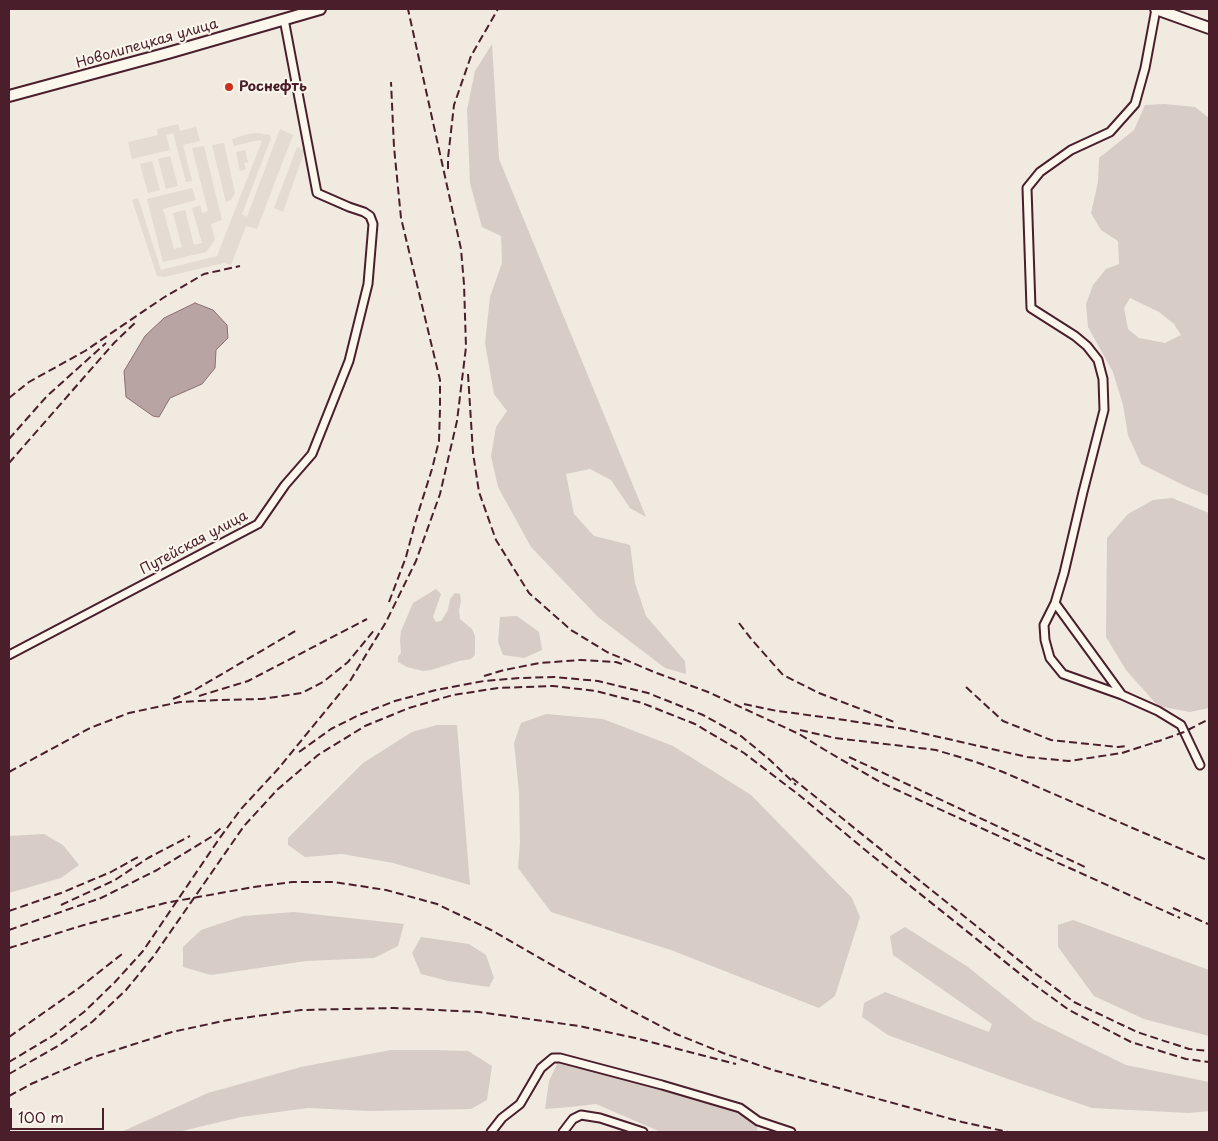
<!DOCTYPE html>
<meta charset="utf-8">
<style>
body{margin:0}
#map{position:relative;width:1218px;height:1141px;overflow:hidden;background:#f0eae0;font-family:"Playpen Sans",sans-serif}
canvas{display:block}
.frame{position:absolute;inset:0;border:10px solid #4a1f2b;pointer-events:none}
.scale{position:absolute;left:10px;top:1108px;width:94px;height:22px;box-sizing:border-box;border:2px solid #4a1f2b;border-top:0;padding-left:6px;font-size:15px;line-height:18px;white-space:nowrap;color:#4a1f2b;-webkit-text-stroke:4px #fbf7ec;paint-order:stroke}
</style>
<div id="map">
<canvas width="1218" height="1141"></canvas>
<div class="frame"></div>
<div class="scale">100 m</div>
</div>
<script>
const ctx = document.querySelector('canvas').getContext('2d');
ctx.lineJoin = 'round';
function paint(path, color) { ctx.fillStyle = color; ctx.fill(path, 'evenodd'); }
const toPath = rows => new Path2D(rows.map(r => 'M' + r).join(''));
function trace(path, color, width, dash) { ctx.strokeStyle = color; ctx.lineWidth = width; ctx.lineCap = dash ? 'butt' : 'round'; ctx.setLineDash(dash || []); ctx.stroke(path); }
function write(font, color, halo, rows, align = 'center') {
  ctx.font = font + ' "Playpen Sans",sans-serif'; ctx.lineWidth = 4; ctx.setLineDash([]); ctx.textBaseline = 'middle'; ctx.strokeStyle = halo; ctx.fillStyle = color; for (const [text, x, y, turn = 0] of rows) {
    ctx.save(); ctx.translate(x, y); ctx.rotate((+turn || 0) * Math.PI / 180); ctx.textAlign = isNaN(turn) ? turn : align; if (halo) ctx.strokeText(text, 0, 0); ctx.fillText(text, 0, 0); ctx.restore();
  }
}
const built = toPath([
 [178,124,180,131,196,127,200,141,183,145,192,181,186,182,173,133,166,135,170,150,132,159,128,142,158,135,157,129],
 [280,129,293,135,257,229,246,226,231,265,224,263,164,277,157,276,132,200,138,198,161,270,217,256,262,141,259,140,234,146,232,139,248,134,259,133,270,135,271,138,242,214,247,217],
 [224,143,235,193,231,200,226,202,212,145],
 [204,146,222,220,211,224,215,240,206,252,163,262,147,199,192,188,196,200,163,209,174,249,182,247,173,213,185,210,194,245,202,243,192,208,200,205,202,213,208,211,192,148],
 [297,147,305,150,283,212,274,208],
 [245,150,248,162,244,163,246,169,240,171,236,152],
 [170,156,178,186,166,189,158,159],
 [152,161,160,190,148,193,140,164]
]);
const green = toPath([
 [492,44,499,159,646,517,630,508,611,480,590,469,566,474,574,514,594,536,630,545,631,551,635,583,646,616,685,661,686,674,665,668,598,617,531,547,498,487,491,456,496,427,507,411,494,394,485,343,490,297,502,263,501,236,482,227,470,183,467,110,475,71],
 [1164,104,1195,107,1209,118,1209,496,1183,485,1141,464,1128,435,1123,405,1113,372,1088,327,1086,304,1093,285,1106,269,1119,264,1118,241,1101,230,1091,213,1098,182,1099,158,1134,130,1145,105],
 [1130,298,1159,312,1174,324,1181,335,1165,343,1139,338,1128,329,1124,308],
 [1172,498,1209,513,1209,708,1190,712,1158,706,1126,670,1106,637,1107,538,1128,514,1153,500],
 [436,589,441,594,433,617,436,622,441,621,448,610,450,599,455,593,460,594,461,601,459,610,460,619,472,629,475,636,475,655,471,659,459,661,431,670,423,671,407,667,398,662,398,657,401,653,400,639,401,631,413,603],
 [517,616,539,632,542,650,524,658,503,655,498,642,500,617],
 [546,714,603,719,673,746,751,795,852,898,860,917,835,996,819,1008,671,950,551,912,518,868,520,843,519,792,514,743,521,723],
 [437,725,457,725,470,885,393,863,342,854,305,857,288,845,288,838,363,763,412,732],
 [44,834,63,845,79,865,61,878,9,893,9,836],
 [294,912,404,924,398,946,374,958,306,961,211,975,183,967,183,947,201,930,243,916],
 [1073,920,1209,970,1209,1036,1144,1019,1094,996,1058,947,1058,925],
 [905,927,968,967,1034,1020,1126,1065,1209,1082,1209,1111,1189,1113,1092,1108,1008,1079,888,1035,862,1017,864,1003,885,992,989,1032,992,1024,893,955,890,936],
 [421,937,469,944,486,955,494,978,489,987,448,981,421,974,412,953],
 [391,1050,433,1050,468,1051,492,1066,487,1100,471,1109,369,1111,308,1108,241,1117,178,1132,121,1132,208,1093,301,1067],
 [560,1058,740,1108,758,1121,757,1132,661,1132,596,1104,570,1107,545,1109,549,1081]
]);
const water = toPath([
 [195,303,213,310,227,325,228,338,216,350,215,368,202,384,170,398,159,417,153,416,126,397,124,371,145,336,164,318,195,303]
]);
const street = toPath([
 [1156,9,1145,68,1135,104,1110,132,1071,150,1040,172,1027,188,1031,308,1075,336,1087,346,1098,360,1103,379,1104,410,1083,492,1064,573,1055,603,1122,695,1158,711,1181,725,1200,765],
 [1055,603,1044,625,1045,640,1050,658,1063,674,1122,695],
 [9,655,258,524,285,485,312,454,349,361,368,284,373,224,370,216,364,212,349,207,317,193,284,19],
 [491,1132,502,1118,520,1104,541,1068,553,1058,560,1058,662,1085,740,1108,758,1121,791,1132],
 [563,1132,573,1119,581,1115,600,1118,643,1132]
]);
const secondary = toPath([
 [1156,9,1209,28],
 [9,96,168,53,320,9]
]);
const rail = toPath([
 [448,169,448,158,454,105,471,56,498,9],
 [468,374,473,453,479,492,496,540,529,593,571,630,607,652,654,672,708,692,799,734,825,750,880,782,897,790,1180,918],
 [9,398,29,382,85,351,163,298,204,274,240,266],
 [9,439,47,396,106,343],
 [9,463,114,343,137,321],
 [389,602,406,557,415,523,432,469,439,441,440,409,440,380,401,218,394,147,391,82],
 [739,623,752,640,783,675,819,693,897,723],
 [484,676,504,670,540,663,580,660,616,662,625,665],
 [966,687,1003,721,1051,740,1118,747,1127,746],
 [199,696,248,681,367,619],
 [173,699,193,691,297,630],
 [744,704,777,711,831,718,904,729,1027,757,1069,761,1122,753,1159,741],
 [800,730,835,738,936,750,976,762,1003,772,1209,861],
 [1154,742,1159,741,1184,732,1209,719],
 [299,752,331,729,359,715,395,701,436,690,484,681,519,678,554,677,598,681,648,693,703,715,741,736,770,760,796,785],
 [849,757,1085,867],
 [9,772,90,728,129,713,180,702,218,700,262,699,302,693,323,682,348,662,375,629],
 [792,778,1036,974,1074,1002,1137,1032,1189,1049,1209,1051],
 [61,905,115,880,148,858,190,836],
 [1173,908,1208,924],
 [9,911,61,893,111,872,138,857],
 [9,930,101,898,157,870,211,837,221,828],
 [9,948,84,925,165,903,254,887,292,882,334,882,386,890,437,904,491,930,630,1010,676,1034,723,1053,773,1070,962,1122,1008,1132],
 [9,1037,79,988,122,954],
 [9,1062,54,1035,84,1012,115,982,143,951,219,839,241,809,278,769,350,681,386,622,416,561,440,494,457,421,466,347,464,284,461,249,408,9],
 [9,1074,61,1044,92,1022,126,990,153,957,244,826,277,790,318,755,365,726,409,708,453,695,498,688,553,686,596,691,642,703,695,724,744,753,799,795,864,849,1029,981,1069,1010,1131,1042,1186,1059,1209,1062],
 [9,1096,31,1084,91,1058,172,1032,228,1020,301,1010,394,1008,479,1012,579,1026,635,1038,736,1064]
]);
const markers = [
 [229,87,5,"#c8321e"]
];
const streetNames = [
 ["Новолипецкая улица",147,44,-16],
 ["Путейская улица",194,543,-28]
];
const poiNames = [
 ["Роснефть",239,87]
];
paint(built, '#e4dbd2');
paint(green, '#d8ccc6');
paint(water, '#b8a4a2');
trace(water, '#8c6f72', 1);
trace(street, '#4a1f2b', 11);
trace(secondary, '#4a1f2b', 14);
trace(street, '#fbf7ec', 7);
trace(secondary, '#fbf7ec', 10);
trace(rail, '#4a1f2b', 2, [8, 4]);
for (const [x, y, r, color] of markers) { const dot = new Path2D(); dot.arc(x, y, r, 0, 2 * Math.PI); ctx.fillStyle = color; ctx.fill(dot); trace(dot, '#fbf7ec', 2); }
write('14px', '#4a1f2b', '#fbf7ec', streetNames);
write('bold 14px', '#4a1f2b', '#fbf7ec', poiNames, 'left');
</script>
